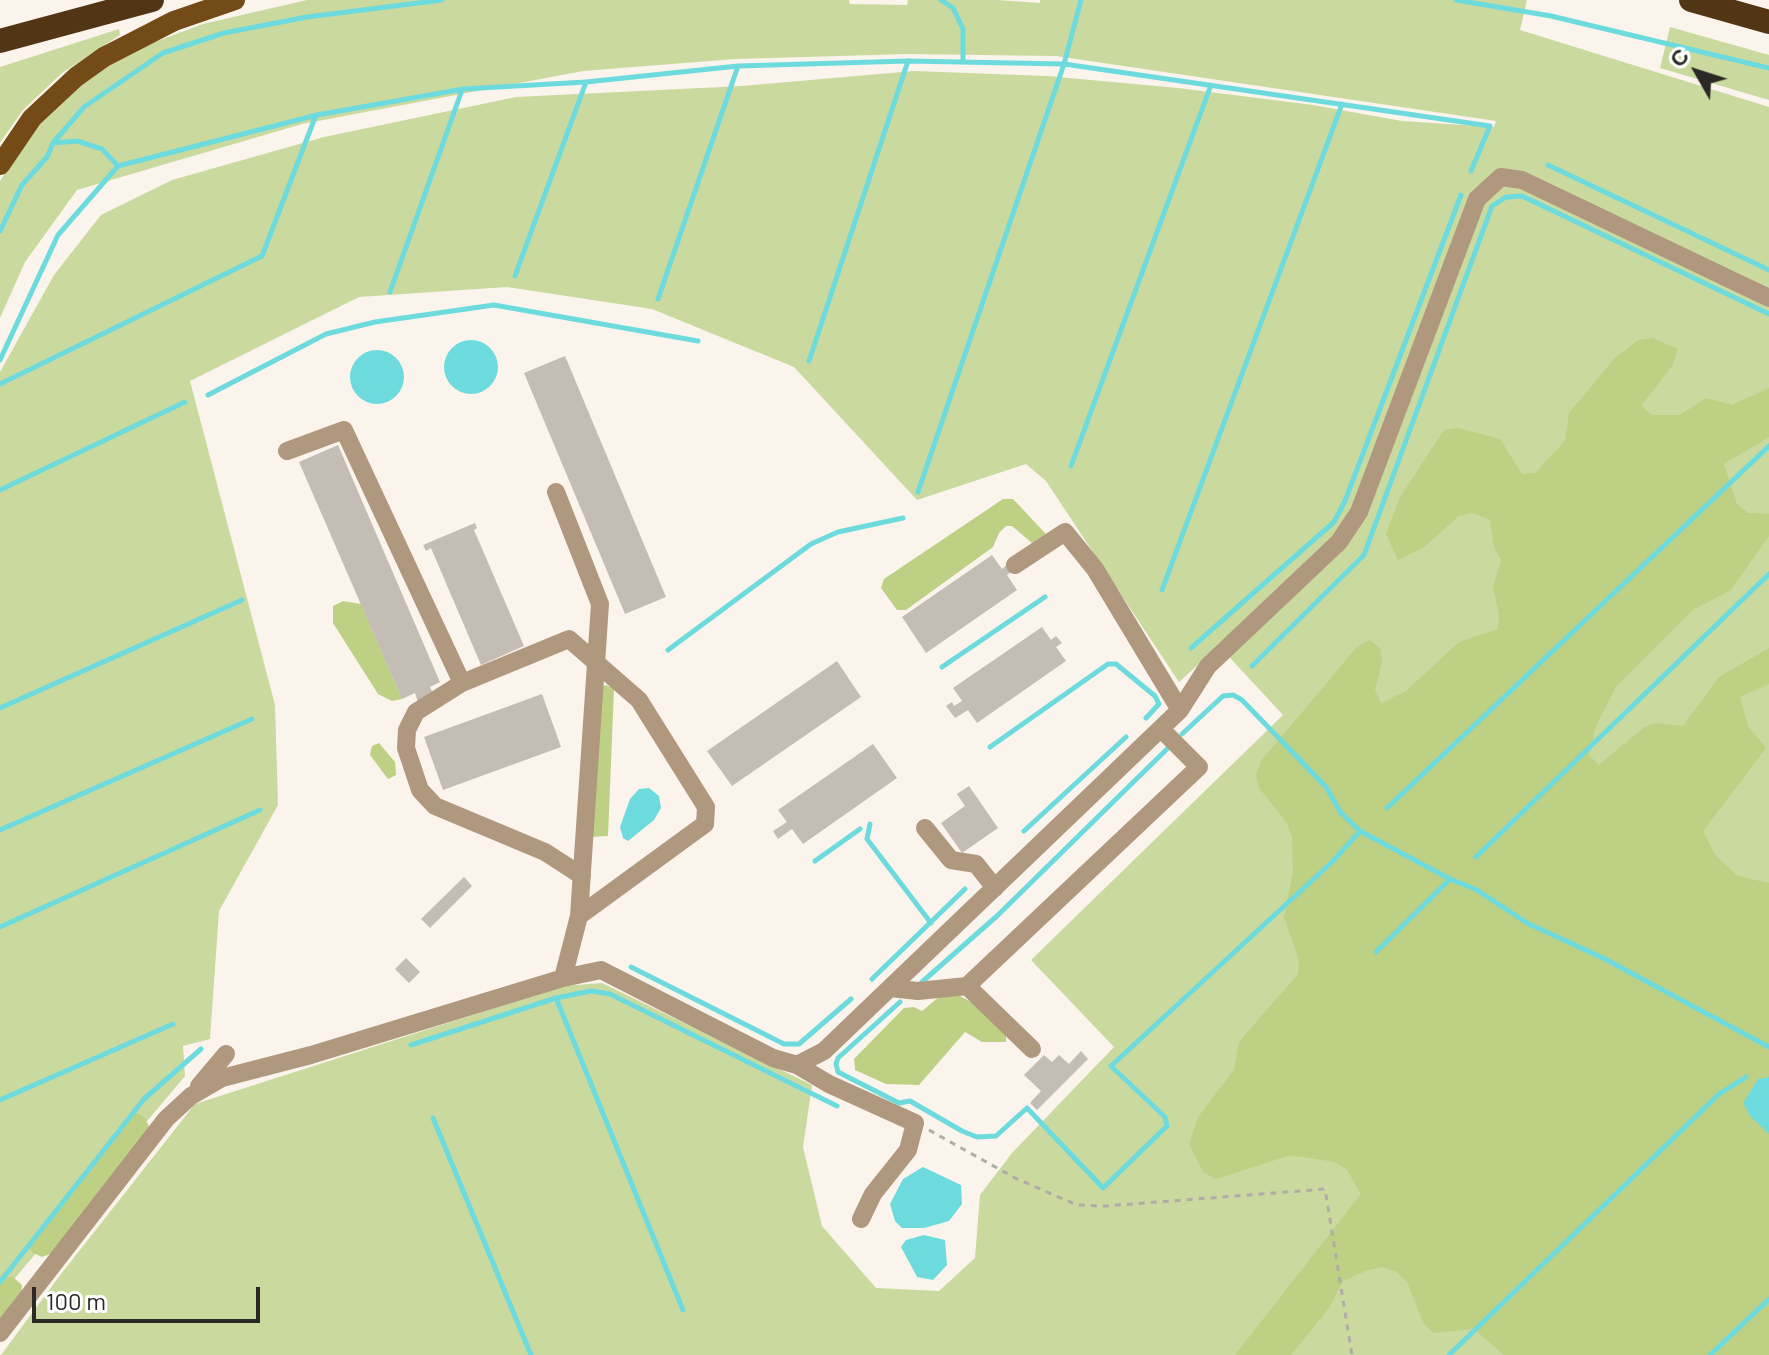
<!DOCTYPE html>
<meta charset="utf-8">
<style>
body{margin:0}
#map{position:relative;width:1769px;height:1355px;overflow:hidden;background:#faf4ed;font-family:Barlow,sans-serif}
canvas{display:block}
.north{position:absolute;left:1657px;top:32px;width:80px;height:80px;-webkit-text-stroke:6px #fff;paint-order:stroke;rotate:309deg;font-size:22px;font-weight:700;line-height:32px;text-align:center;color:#2b2926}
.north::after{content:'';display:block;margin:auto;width:28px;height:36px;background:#2b2926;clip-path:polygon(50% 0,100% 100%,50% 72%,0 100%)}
.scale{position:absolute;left:32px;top:1287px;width:228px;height:36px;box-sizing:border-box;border:4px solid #2b2926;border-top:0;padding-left:10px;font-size:24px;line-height:28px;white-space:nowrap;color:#2b2926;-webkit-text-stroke:6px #fff;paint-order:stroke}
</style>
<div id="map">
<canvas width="1769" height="1355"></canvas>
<div class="north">С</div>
<div class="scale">100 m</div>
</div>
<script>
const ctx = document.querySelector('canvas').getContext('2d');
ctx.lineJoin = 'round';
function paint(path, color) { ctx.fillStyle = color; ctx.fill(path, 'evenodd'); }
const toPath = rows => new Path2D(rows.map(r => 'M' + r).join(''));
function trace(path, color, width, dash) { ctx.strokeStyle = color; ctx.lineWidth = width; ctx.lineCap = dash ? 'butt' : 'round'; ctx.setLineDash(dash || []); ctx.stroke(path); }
const green = toPath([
 [307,0,849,0,850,4,907,5,908,0,996,0,1040,3,1040,0,1527,0,1520,30,1769,107,1769,1355,1,1355,61,1274,195,1104,563,986,602,983,812,1085,803,1147,822,1226,876,1288,939,1291,975,1258,980,1195,1012,1153,1114,1047,1031,960,1283,715,1219,646,1179,682,1046,481,1026,464,917,500,794,367,652,309,507,287,359,297,190,381,275,705,278,805,219,911,210,1039,183,1046,185,1076,0,1296,0,372,54,275,101,215,172,180,211,169,324,137,516,97,742,86,914,71,1047,76,1178,88,1313,105,1402,121,1494,127,1496,121,1056,56,907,54,735,59,583,71,302,124,77,190,25,262,0,318,0,181,36,125,83,84,128,52,203,24],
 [1670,27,1769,55,1769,100,1660,68],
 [119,29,120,35,62,73,23,110,0,143,0,67]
]);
const forest = toPath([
 [1652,338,1678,349,1672,366,1641,406,1652,415,1680,415,1706,398,1732,405,1769,388,1769,437,1724,464,1737,504,1748,513,1769,514,1769,536,1731,590,1693,610,1616,687,1596,726,1589,755,1599,765,1643,728,1655,723,1683,726,1719,677,1769,648,1769,684,1740,697,1748,726,1766,748,1703,831,1716,856,1738,876,1769,883,1769,1355,1504,1355,1474,1329,1433,1333,1423,1322,1407,1282,1397,1272,1382,1267,1368,1270,1343,1281,1329,1308,1291,1355,1235,1355,1361,1194,1347,1170,1335,1162,1303,1157,1288,1156,1216,1179,1203,1172,1189,1144,1198,1117,1234,1070,1239,1042,1298,974,1299,960,1284,918,1293,872,1292,838,1287,823,1259,788,1256,774,1261,761,1357,647,1370,640,1381,649,1382,663,1375,690,1381,703,1406,691,1459,642,1498,629,1499,614,1493,588,1501,560,1494,548,1490,520,1473,513,1459,516,1424,547,1398,560,1386,534,1399,499,1444,430,1458,428,1500,439,1522,474,1535,473,1565,441,1569,413,1614,359,1638,340],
 [1003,499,1013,499,1046,534,1032,543,1012,526,1006,526,999,533,993,547,906,610,897,610,881,588,884,579],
 [343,601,361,604,402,699,392,701,378,694,333,623,333,606],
 [605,685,614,688,608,836,589,837,598,689],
 [379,743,395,762,396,775,388,779,370,755,372,746],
 [955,993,985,1010,1006,1032,1006,1042,982,1042,965,1032,919,1085,886,1084,855,1070,854,1059,904,1008,914,1007,922,1011,939,997],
 [133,1111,144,1117,150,1128,53,1253,42,1257,33,1253,28,1245],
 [13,1277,22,1285,21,1296,0,1322,0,1282,3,1278]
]);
const water = toPath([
 '444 367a27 27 0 1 1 54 0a27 27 0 1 1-54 0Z',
 '350 377a27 27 0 1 1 54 0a27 27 0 1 1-54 0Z',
 [649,788,659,796,661,808,654,820,628,841,623,838,620,827,630,799,639,789],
 [1769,1077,1769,1134,1750,1116,1743,1103,1758,1079],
 [923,1167,961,1185,962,1204,949,1221,924,1228,902,1228,895,1221,890,1204,903,1179],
 [924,1235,945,1240,947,1265,933,1280,917,1277,901,1247,906,1240]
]);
const stream = toPath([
 [941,0,953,8,963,29,963,62],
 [1456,0,1551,16,1769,68],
 [53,143,77,141,102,149,118,166],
 [1548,165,1769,270],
 [0,231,22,185,47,157,53,143,84,107,163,53,224,33,307,17,442,0],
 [515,276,586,82],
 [390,292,462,90],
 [658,299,738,66],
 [0,360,58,235,118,166,317,115,463,89,586,82,738,66,908,61,1064,64,1490,126,1471,171],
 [809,361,908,61],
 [0,384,262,256,316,115],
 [208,395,326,334,375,322,494,305,698,341],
 [1071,466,1211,85],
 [0,490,185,402],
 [918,492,1064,64,1081,0],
 [1162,590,1342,104],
 [1191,648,1334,522,1345,501,1461,195],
 [668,650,811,544,838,532,903,518],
 [1252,666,1364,555,1492,206,1506,197,1522,196,1769,314],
 [942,667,1045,597],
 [0,708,242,600],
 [1182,734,1223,696,1233,695,1242,700,1326,787,1341,813,1360,831,1450,879,1477,890,1527,923,1605,959,1769,1047],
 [990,747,1108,664,1116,664,1155,696,1159,704,1146,718],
 [1387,808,1769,446],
 [870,824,867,839,931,923],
 [0,830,252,719],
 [1024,831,1126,737],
 [1476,857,1769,574],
 [815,861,860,829],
 [0,927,260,810],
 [1376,952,1449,880],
 [631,967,784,1044,799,1044,851,999],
 [872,979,965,889],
 [922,982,997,916,1167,749],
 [556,998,683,1310],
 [900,1002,838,1058,836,1064,838,1072,899,1103,910,1101,962,1131,977,1137,996,1136,1027,1108,1103,1188,1167,1126,1165,1117,1111,1066,1332,862,1360,831],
 [411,1045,556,998,591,991,610,994,837,1106],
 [0,1100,173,1024],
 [433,1118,531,1355],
 [0,1282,144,1099,201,1049],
 [1449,1355,1719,1094,1746,1077],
 [1710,1355,1769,1299]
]);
const building = toPath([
 [565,356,666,597,625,614,524,373],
 [338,445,440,682,430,687,434,696,418,702,415,693,402,699,299,462],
 [475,523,477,528,474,530,524,646,481,665,431,548,426,551,423,545],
 [992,555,1002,569,1009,563,1014,570,1007,575,1017,590,926,653,902,617],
 [1042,627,1051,640,1056,636,1062,643,1056,647,1066,661,977,723,968,710,955,718,946,706,952,702,954,706,962,701,953,688],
 [837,661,861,697,732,786,707,751],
 [542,694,561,747,443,790,424,737],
 [873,744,897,778,803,844,792,829,778,839,773,831,787,822,778,810],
 [969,786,998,828,962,853,941,823,965,806,957,794],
 [464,877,472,886,430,928,421,919],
 [406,958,420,972,409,983,395,969],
 [1081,1051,1088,1059,1037,1110,1030,1103,1041,1091,1024,1075,1044,1055,1052,1062,1059,1055,1069,1064]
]);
const path = toPath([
 [929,1130,1015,1178,1077,1205,1106,1206,1325,1189,1352,1355]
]);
const minor = toPath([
 [287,451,344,430,462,683],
 [556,492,600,604,579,916],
 [1015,565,1065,532,1095,569,1180,710],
 [925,828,951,860,976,864,995,888],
 [563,978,579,916,705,824,706,807,639,700,569,639,462,683,416,712,407,730,406,748,420,790,435,806,545,852,582,876],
 [967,986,1199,767,1161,729],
 [890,988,918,991,967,986,1032,1049],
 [797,1065,829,1084,915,1123,908,1150,873,1194,861,1219],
 [199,1086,226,1054],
 [0,1333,166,1119,191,1096,222,1078,311,1055,563,978,601,970,773,1058,797,1065,824,1051,1180,710,1208,666,1339,542,1359,512,1477,199,1501,177,1522,180,1769,298]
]);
const major = toPath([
 [0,165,32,118,76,77,104,57,174,21,235,0]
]);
const highway = toPath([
 [1691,0,1769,22],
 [0,41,152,0]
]);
paint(green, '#cad99e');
paint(forest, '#bed083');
paint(water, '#6ddbdd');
trace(stream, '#6ddbdd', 5);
paint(building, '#c3bdb6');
trace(path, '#b1aca7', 3, [6, 6]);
trace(minor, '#b0987f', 18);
trace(major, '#744a17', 20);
trace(highway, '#513515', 24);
</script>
